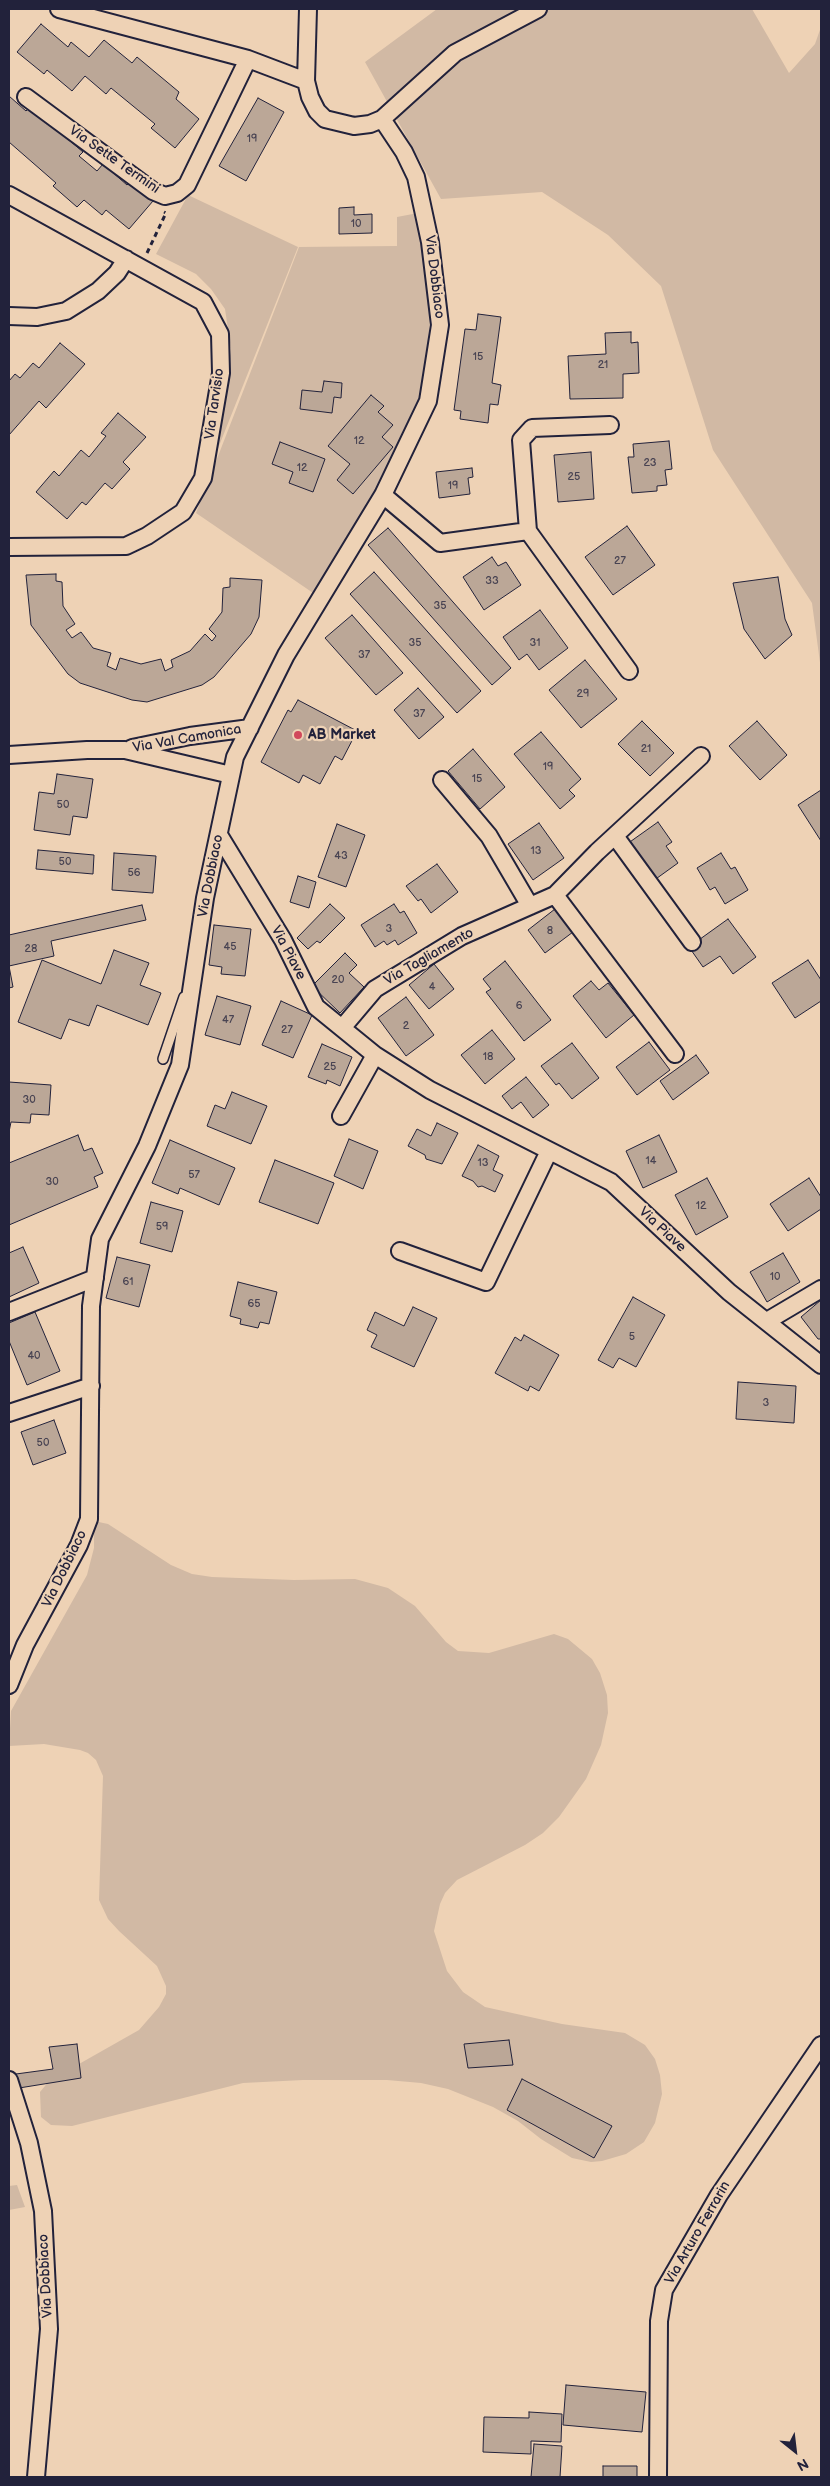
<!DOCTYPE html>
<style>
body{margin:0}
#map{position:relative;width:830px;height:2486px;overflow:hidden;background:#eed2b5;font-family:"Balsamiq Sans",sans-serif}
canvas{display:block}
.frame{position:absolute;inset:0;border:10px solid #22223b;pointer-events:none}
.north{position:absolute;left:770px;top:2426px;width:50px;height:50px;-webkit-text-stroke:4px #eed2b5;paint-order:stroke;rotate:151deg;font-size:14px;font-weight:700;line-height:20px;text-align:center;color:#22223b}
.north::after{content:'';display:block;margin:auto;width:18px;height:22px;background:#22223b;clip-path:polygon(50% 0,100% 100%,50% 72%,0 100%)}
</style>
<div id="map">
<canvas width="830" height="2486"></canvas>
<div class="frame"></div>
<div class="north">N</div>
</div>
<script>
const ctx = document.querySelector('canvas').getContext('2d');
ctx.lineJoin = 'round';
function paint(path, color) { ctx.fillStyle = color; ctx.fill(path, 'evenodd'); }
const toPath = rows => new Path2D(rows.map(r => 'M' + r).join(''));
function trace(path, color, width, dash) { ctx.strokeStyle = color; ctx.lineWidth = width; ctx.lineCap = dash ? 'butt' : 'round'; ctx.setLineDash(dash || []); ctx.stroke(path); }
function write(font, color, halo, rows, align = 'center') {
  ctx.font = font + ' "Balsamiq Sans",sans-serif'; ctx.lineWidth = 4.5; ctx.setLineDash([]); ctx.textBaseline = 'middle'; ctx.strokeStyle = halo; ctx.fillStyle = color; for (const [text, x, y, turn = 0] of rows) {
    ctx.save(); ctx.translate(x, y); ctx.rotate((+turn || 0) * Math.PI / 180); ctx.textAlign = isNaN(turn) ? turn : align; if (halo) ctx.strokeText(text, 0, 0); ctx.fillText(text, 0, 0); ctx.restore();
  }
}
const green = toPath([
 [437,9,752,9,789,73,815,44,821,27,821,670,812,603,713,450,661,286,608,235,542,192,441,199,365,62],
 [188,195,298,247,213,461,231,349,225,309,211,289,196,274,156,254],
 [418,213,432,296,423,398,382,495,319,597,196,513,299,247,397,246,397,217],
 [94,1521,108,1524,171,1565,192,1574,212,1577,294,1580,355,1579,388,1588,415,1606,446,1642,458,1651,489,1653,554,1634,568,1639,592,1659,600,1673,607,1695,608,1713,601,1745,586,1779,559,1817,543,1833,525,1845,457,1880,445,1893,440,1904,434,1931,447,1971,463,1992,485,2007,562,2024,625,2033,645,2045,655,2059,660,2075,662,2094,655,2123,644,2142,626,2154,602,2161,591,2162,572,2158,541,2139,518,2121,493,2107,448,2089,421,2083,387,2080,303,2080,243,2083,72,2126,51,2125,41,2117,40,2092,49,2081,139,2030,159,2007,166,1994,166,1986,157,1966,119,1931,108,1919,99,1900,103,1776,96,1760,88,1753,80,1750,44,1744,9,1746,11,1711,87,1575,94,1548],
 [17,2185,25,2207,9,2210,9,2186]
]);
const building = toPath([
 [41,24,68,47,71,42,89,57,104,40,132,63,137,57,179,92,176,99,199,119,175,148,151,128,155,124,111,88,106,94,85,76,72,91,47,70,44,74,17,52,41,24],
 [9,96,26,111,30,107,83,152,79,156,97,171,103,164,127,185,130,182,153,201,129,229,106,210,102,215,84,200,77,207,53,186,56,183,9,142,9,96],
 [258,98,284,112,246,181,219,166,258,98],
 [354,207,354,215,372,214,372,233,339,234,339,208,354,207],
 [478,314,501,317,492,383,501,385,498,405,490,404,488,423,460,419,461,411,454,410,465,329,476,330,478,314],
 [631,332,631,343,638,342,639,373,623,374,623,398,570,399,568,356,606,354,605,333,631,332],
 [60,343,85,364,46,408,39,401,9,435,9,381,15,374,20,378,33,363,39,368,60,343],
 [324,381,342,383,341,398,334,397,332,413,300,409,302,390,322,392,324,381],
 [371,395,384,406,378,412,393,425,382,437,393,447,353,494,337,480,350,464,328,446,371,395],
 [118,413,146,437,123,462,130,469,112,489,105,483,86,505,82,502,67,519,36,492,54,471,59,476,81,450,89,457,106,436,101,433,118,413],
 [669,441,672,469,665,470,667,485,657,486,657,491,632,493,628,457,634,457,633,444,669,441],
 [280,442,325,459,313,492,289,483,293,472,272,464,280,442],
 [591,452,594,499,558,502,554,455,591,452],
 [472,468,473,477,468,478,470,494,439,498,436,472,472,468],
 [627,526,655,565,613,595,585,557,627,526],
 [388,528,511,668,492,685,368,545,388,528],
 [492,557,498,566,506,562,521,585,484,610,463,577,492,557],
 [374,572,481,691,457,713,350,594,374,572],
 [56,574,56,581,62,582,63,606,75,624,66,630,72,638,81,632,93,648,111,653,107,666,116,670,120,658,141,664,161,659,165,671,173,667,171,660,190,651,205,634,212,641,216,636,209,629,222,612,223,588,230,587,230,578,262,580,259,617,251,634,214,677,202,685,147,702,132,700,80,683,68,674,31,625,26,575,56,574],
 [778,577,785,619,792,635,765,659,744,629,733,583,778,577],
 [540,610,568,648,539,670,527,654,519,660,503,637,540,610],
 [352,615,403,673,376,695,325,638,352,615],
 [585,660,617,699,581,728,549,690,585,660],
 [418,688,444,717,419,739,394,710,418,688],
 [298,700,357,731,342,760,335,756,320,784,303,775,299,783,261,762,288,710,291,712,298,700],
 [642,721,674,753,650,776,618,744,642,721],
 [757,721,787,755,760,780,729,746,757,721],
 [541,732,581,779,569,790,575,796,560,809,514,754,541,732],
 [473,749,505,787,480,809,448,771,473,749],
 [57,774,93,779,87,818,73,816,70,835,34,830,39,792,54,794,57,774],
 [821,790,821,841,798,805,821,790],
 [658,822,672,842,666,846,678,863,653,881,627,844,658,822],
 [539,823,564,858,533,880,508,844,539,823],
 [337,824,365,835,346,887,318,877,337,824],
 [38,850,94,855,93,874,36,869,38,850],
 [114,853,156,856,153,893,112,890,114,853],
 [721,853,731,869,735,867,748,890,725,904,715,887,710,890,697,868,721,853],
 [437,864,458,892,431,913,421,899,418,901,406,886,437,864],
 [298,876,316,882,309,908,290,902,298,876],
 [330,904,345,918,320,943,317,941,308,949,297,938,330,904],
 [394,904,400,913,404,911,417,933,398,945,395,940,387,945,384,941,375,947,361,925,394,904],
 [142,905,146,920,51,941,54,956,9,966,13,987,9,988,9,935,142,905],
 [555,909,573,932,545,953,528,930,555,909],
 [728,919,756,957,733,974,720,956,703,967,689,947,728,919],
 [214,925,251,929,245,976,221,974,222,967,209,965,214,925],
 [114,950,149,963,140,985,161,993,148,1025,97,1005,89,1026,69,1019,61,1039,18,1022,42,960,101,984,114,950],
 [345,953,357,965,349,973,364,987,340,1013,312,986,345,953],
 [808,960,821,980,821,1001,795,1018,772,983,808,960],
 [505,961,551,1020,524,1041,486,992,491,989,483,979,505,961],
 [434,964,454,989,429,1009,409,985,434,964],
 [591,981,599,990,608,983,634,1015,606,1038,573,996,591,981],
 [217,996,251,1006,240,1045,205,1035,217,996],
 [406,997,434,1035,406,1056,378,1018,406,997],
 [281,1001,312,1015,293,1058,262,1045,281,1001],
 [492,1030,515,1059,485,1084,461,1055,492,1030],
 [649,1042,670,1070,637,1095,616,1067,649,1042],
 [572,1043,599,1078,572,1099,559,1083,556,1085,541,1066,572,1043],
 [322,1044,352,1057,340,1086,327,1080,326,1084,308,1077,322,1044],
 [696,1055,709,1073,673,1100,660,1081,696,1055],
 [526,1077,549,1105,533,1118,521,1102,512,1109,502,1096,526,1077],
 [9,1082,51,1085,49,1115,31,1114,30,1123,11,1122,9,1132,9,1082],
 [232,1092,267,1106,251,1144,207,1126,215,1105,225,1109,232,1092],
 [437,1123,458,1133,442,1164,426,1159,425,1155,408,1146,417,1129,431,1136,437,1123],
 [78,1135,84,1151,92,1148,103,1173,94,1177,98,1187,9,1225,9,1163,78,1135],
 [659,1135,677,1172,643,1188,626,1151,659,1135],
 [349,1139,378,1151,363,1189,334,1176,349,1139],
 [170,1140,235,1168,219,1205,180,1188,178,1194,152,1183,170,1140],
 [478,1145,499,1156,493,1170,503,1175,495,1192,482,1186,478,1187,473,1181,462,1176,478,1145],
 [275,1160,334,1183,318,1224,259,1202,275,1160],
 [707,1178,728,1217,696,1235,675,1195,707,1178],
 [809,1178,821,1197,821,1209,788,1231,770,1204,809,1178],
 [151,1202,183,1211,172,1252,140,1243,151,1202],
 [23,1247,39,1283,9,1297,9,1253,23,1247],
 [783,1253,800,1282,767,1302,750,1272,783,1253],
 [117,1257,150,1265,139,1307,106,1298,117,1257],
 [238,1282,277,1292,269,1324,260,1322,258,1328,240,1324,241,1319,230,1316,238,1282],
 [633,1297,665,1315,636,1367,619,1358,613,1368,598,1360,633,1297],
 [821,1300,821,1339,818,1339,801,1317,821,1300],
 [413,1307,437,1318,414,1367,371,1347,377,1335,367,1330,375,1312,404,1326,413,1307],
 [35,1312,60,1371,27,1385,9,1341,9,1323,35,1312],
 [524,1335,559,1355,539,1391,530,1386,528,1391,495,1373,515,1337,521,1341,524,1335],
 [738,1382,796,1386,794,1423,736,1419,738,1382],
 [54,1420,66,1453,33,1465,21,1432,54,1420],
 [509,2040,513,2065,468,2068,464,2044,509,2040],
 [77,2044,81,2078,19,2088,16,2074,53,2069,49,2047,77,2044],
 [522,2079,612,2126,594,2158,507,2110,522,2079],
 [566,2385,646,2392,642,2432,563,2425,566,2385],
 [529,2412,562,2414,561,2442,531,2441,531,2454,483,2452,484,2417,529,2418,529,2412],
 [534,2444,562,2446,560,2477,531,2477,534,2444],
 [603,2466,637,2466,637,2477,603,2477,603,2466]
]);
const path = toPath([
 [147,253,166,213,164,212]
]);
const lane = toPath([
 [163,1059,184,997]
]);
const street = toPath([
 [59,9,248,59,306,81],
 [308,9,306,81,310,97,317,111,325,119,354,126,370,124,382,119,455,53,538,9],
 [26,97,153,191,165,196,177,193,187,185,248,59],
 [9,195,203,302,220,334,221,373,203,478,183,512,147,536,126,546,9,547],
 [9,316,37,317,66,311,98,291,117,273,126,259],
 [610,425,532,428,521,440,528,531,629,671],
 [383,495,440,543,528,531],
 [132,748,190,736,250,728],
 [9,755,87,750,125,750,231,775],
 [442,780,489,836,530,906],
 [219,835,283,940,316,1007,375,1055,430,1090,611,1182,729,1292,821,1365],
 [615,836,692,942],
 [555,895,675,1054],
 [342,1028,375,989,462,936,555,895,597,852,701,756],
 [341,1116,375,1055],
 [400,1251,486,1282,549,1151],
 [9,1312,95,1278],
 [767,1321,821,1289],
 [9,1413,91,1386],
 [9,1685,25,1645,79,1545,89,1519,91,1306,100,1239,147,1146,180,1065,205,898,235,757,286,655,383,495,428,401,440,325,430,242,416,177,404,152,382,119],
 [9,2080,29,2143,43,2211,49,2329,36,2477],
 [658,2477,659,2321,664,2290,719,2195,821,2045]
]);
const markers = [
 [298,735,5,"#d1495b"]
];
const numberNames = [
 ["19",252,139],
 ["10",356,224],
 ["15",478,357],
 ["21",603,365],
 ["12",359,441],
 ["23",650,463],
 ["12",302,468],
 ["25",574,477],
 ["19",453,486],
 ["27",620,561],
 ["33",492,581],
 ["35",440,606],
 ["35",415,643],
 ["31",535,643],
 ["37",364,655],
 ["29",583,694],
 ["37",419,714],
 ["21",646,749],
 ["19",548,767],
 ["15",477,779],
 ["50",63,805],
 ["13",536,851],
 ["43",341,856],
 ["50",65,862],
 ["56",134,873],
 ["3",389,929],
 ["8",550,931],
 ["45",230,947],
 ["28",31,949],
 ["20",338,980],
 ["4",432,987],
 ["6",519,1006],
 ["47",228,1020],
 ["2",406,1026],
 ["27",287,1030],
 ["18",488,1057],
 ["25",330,1067],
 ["30",29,1100],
 ["14",651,1161],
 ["13",483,1163],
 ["57",194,1175],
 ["30",52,1182],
 ["12",701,1206],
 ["59",162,1227],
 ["10",775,1277],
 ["61",128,1282],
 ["65",254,1304],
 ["5",632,1337],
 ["40",34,1356],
 ["3",766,1403],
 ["50",43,1443]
];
const streetNames = [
 ["Via Sette Termini",114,160,35],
 ["Via Dobbiaco",434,277,83],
 ["Via Tarvisio",215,404,-82],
 ["Via Val Camonica",187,739,-10],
 ["Via Dobbiaco",211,876,-79],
 ["Via Piave",288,953,62],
 ["Via Tagliamento",429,957,-30],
 ["Via Piave",662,1230,43],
 ["Via Dobbiaco",65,1569,-64],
 ["Via Arturo Ferrarin",698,2233,-60],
 ["Via Dobbiaco",46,2276,-93]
];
const poiNames = [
 ["AB Market",308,735]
];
paint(green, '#d1b9a4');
paint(building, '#bba797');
trace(building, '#22223b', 1);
trace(lane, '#22223b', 12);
trace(street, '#22223b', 20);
trace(path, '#22223b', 3, [5, 4]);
trace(lane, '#eed2b5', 9);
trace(street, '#eed2b5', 16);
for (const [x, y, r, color] of markers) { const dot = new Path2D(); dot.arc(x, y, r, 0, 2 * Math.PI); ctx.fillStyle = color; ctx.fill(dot); trace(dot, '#eed2b5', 2); }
write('11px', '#484352', null, numberNames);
write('14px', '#22223b', '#eed2b5', streetNames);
write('bold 14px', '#22223b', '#eed2b5', poiNames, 'left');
</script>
